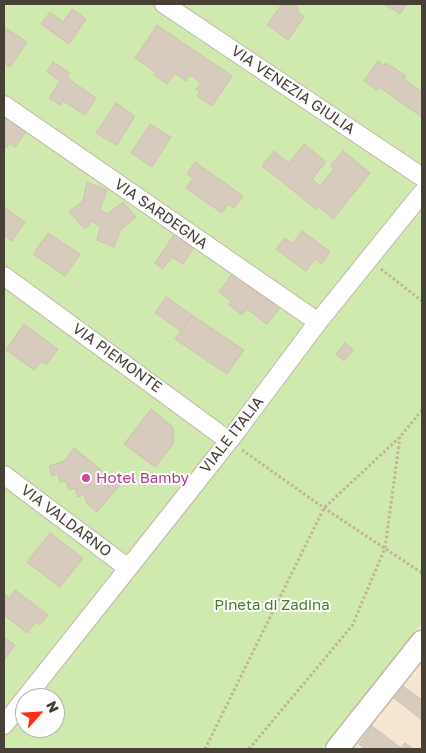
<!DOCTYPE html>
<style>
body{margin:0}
#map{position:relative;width:426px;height:753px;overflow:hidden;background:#f4efe7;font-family:"Golos Text",sans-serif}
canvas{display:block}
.frame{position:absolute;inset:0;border:5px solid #474036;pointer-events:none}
.north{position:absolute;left:15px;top:688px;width:50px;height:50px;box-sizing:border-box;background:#fff;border:1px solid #b5b3af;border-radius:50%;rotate:64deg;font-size:14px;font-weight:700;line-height:20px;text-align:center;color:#474036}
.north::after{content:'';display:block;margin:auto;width:18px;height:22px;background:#ff2f12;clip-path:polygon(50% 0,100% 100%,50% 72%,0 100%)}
</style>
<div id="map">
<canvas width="426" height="753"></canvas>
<div class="frame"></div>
<div class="north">N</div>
</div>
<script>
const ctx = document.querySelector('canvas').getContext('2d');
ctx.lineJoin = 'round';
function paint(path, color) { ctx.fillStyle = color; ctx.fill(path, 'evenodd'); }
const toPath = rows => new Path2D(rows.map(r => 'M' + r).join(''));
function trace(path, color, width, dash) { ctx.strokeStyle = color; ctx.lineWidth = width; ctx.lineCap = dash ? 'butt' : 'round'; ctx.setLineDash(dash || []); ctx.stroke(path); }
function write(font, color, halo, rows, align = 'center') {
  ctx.font = font + ' "Golos Text",sans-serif'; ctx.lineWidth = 4; ctx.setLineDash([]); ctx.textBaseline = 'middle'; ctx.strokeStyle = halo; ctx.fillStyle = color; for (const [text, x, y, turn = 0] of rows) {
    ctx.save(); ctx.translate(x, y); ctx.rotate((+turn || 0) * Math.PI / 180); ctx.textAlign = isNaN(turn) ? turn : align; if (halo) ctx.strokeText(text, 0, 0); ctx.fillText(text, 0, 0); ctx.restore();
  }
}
const commercial = toPath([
 [422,623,422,749,322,749]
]);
const green = toPath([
 [4,4,422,4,422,623,322,749,4,749],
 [25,698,55,698,55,728,25,728]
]);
const building = toPath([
 [282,4,293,4,299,8,297,11,304,17,288,40,267,25,282,4],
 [384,4,406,4,400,14,384,4],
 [72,9,86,19,69,44,41,24,50,12,63,22,72,9],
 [157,25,232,76,212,106,197,96,200,92,196,89,201,83,190,75,186,81,175,73,167,84,154,75,156,72,135,58,157,25],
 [4,27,27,42,10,67,4,62,4,27],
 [378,61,384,66,386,63,406,76,404,79,422,92,422,117,379,87,377,90,364,81,378,61],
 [53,62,70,73,67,78,96,98,85,115,63,101,60,105,49,98,60,81,47,72,53,62],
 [116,103,135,116,117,145,96,133,116,103],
 [6,115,27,130,15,147,10,143,6,148,4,146,4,119,6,115],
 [150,124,171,137,152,167,131,153,150,124],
 [304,144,326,162,312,179,320,186,334,169,330,166,343,151,370,173,333,219,318,206,316,209,262,166,274,151,289,163,304,144],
 [195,162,243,196,234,208,228,204,222,213,186,188,193,178,187,174,195,162],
 [87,182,107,190,100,209,107,214,123,202,136,217,121,229,114,247,97,240,100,227,92,221,85,229,69,212,83,201,87,182],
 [4,207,25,222,12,241,4,235,4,207],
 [302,231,330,252,321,264,315,259,306,271,276,249,285,238,292,244,302,231],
 [176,232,195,246,183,264,172,257,163,269,155,263,176,232],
 [48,233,80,254,65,276,33,254,48,233],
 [237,267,284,303,267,324,247,309,242,315,228,304,231,301,219,292,237,267],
 [166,297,192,315,181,331,155,313,166,297],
 [192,315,244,350,227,374,175,339,192,315],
 [24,324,58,349,46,365,41,361,34,370,6,350,24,324],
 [345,343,353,350,344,361,336,354,345,343],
 [151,409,173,427,174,443,155,467,124,444,151,409],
 [74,448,120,485,97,512,87,504,84,495,78,497,75,488,69,490,66,481,60,482,58,474,52,476,49,466,64,461,74,448],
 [50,533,83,558,60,587,27,562,50,533],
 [15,590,48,615,40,625,36,622,27,633,4,615,4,594,9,598,15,590],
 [4,637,15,645,4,660,4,637],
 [395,680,422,700,422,720,385,691,395,680],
 [372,726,401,748,405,743,413,749,365,749,359,744,372,726]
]);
const path = toPath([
 [381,269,422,301],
 [242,450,324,508,422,573],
 [205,749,324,508,400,437,422,410],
 [249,749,352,626,385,548,400,437]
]);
const minor = toPath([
 [164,4,422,177],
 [4,105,318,322],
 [4,276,229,441],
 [4,475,128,568],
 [4,725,229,441,318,322,422,193]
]);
const tertiary = toPath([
 [337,749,422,642]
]);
const markers = [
 [86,478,5,"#d1479c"]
];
const streetNames = [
 ["VIA VENEZIA GIULIA",293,90,34],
 ["VIA SARDEGNA",161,214,35],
 ["VIA PIEMONTE",117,358,36],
 ["VIALE ITALIA",232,435,-52],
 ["VIA VALDARNO",66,521,37]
];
const hotelNames = [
 ["Hotel Bamby",96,478]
];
const parkNames = [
 ["Pineta di Zadina",272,605]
];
paint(commercial, '#f6e5d1');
paint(green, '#d0e9ae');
paint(building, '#d6cbbc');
trace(building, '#d1c2af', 1);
trace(minor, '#c0b7a9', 20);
trace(tertiary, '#c0b7a9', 25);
trace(path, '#c2b29a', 3, [2.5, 2.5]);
trace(minor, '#fff', 18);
trace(tertiary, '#fff', 22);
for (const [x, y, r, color] of markers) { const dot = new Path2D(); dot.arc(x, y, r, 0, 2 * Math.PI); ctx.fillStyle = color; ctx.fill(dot); trace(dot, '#fff', 2); }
write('15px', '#474036', '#fff', streetNames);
write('15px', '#b23c85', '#fff', hotelNames, 'left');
write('15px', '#497a27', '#fff', parkNames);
</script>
